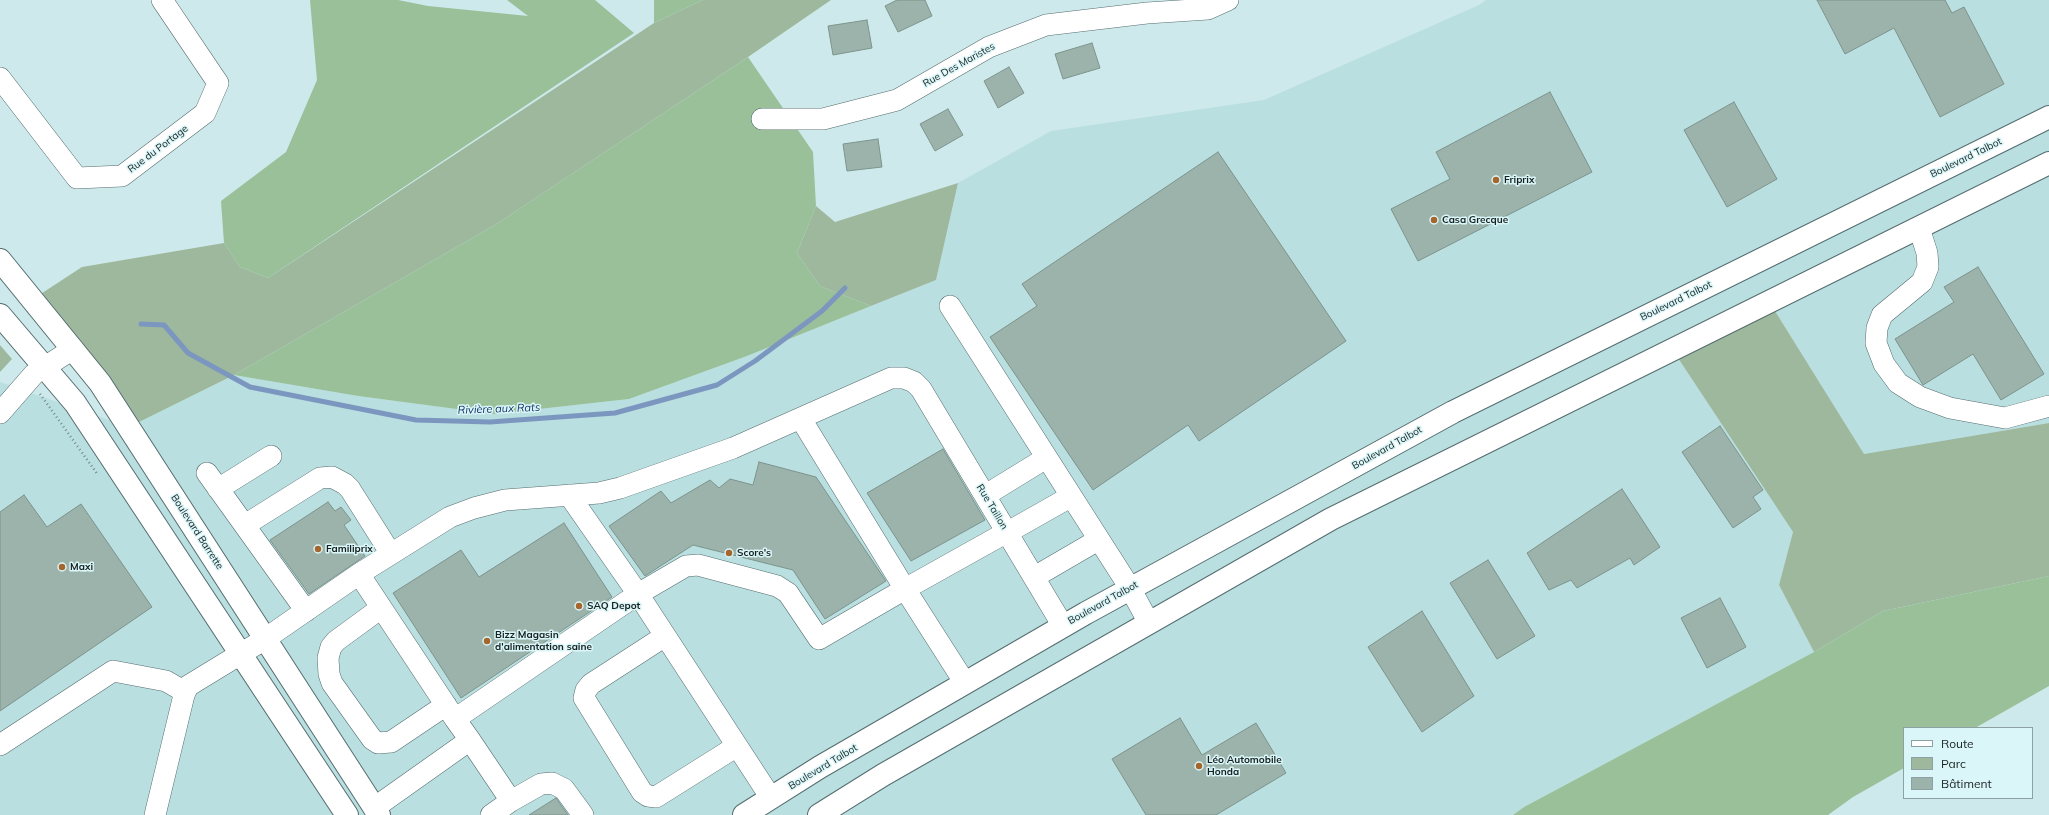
<!DOCTYPE html>
<meta charset="utf-8">
<style>
body{margin:0}
#map{position:relative;width:2049px;height:815px;overflow:hidden;background:#cee9eb;font-family:Mulish,sans-serif}
canvas{display:block}
.legend{position:absolute;left:1903px;top:727px;width:130px;height:72px;box-sizing:border-box;background:#dbf6f8;border:1px solid #8da1a2;margin:0;padding:5px 7px;list-style:none;font-size:12px;color:#172121}
.legend li{display:flex;align-items:center;gap:8px;height:20px}
.legend b{width:20px;border:1px solid #8da1a2}
</style>
<div id="map">
<canvas width="2049" height="815"></canvas>
<ul class="legend">
<li><b style="height:5px;background:#fff"></b>Route</li>
<li><b style="height:11px;background:#9eb89e"></b>Parc</li>
<li><b style="height:11px;background:#9cb3ab"></b>Bâtiment</li>
</ul>
</div>
<script>
const ctx = document.querySelector('canvas').getContext('2d');
ctx.lineJoin = 'round';
function paint(path, color) { ctx.fillStyle = color; ctx.fill(path, 'evenodd'); }
const toPath = rows => new Path2D(rows.map(r => 'M' + r).join(''));
function trace(path, color, width, dash) { ctx.strokeStyle = color; ctx.lineWidth = width; ctx.lineCap = dash ? 'butt' : 'round'; ctx.setLineDash(dash || []); ctx.stroke(path); }
function write(font, color, halo, rows, align = 'center') {
  ctx.font = font + ' Mulish,sans-serif'; ctx.lineWidth = 3; ctx.setLineDash([]); ctx.textBaseline = 'middle'; ctx.strokeStyle = halo; ctx.fillStyle = color; for (const [text, x, y, turn = 0] of rows) {
    ctx.save(); ctx.translate(x, y); ctx.rotate((+turn || 0) * Math.PI / 180); ctx.textAlign = isNaN(turn) ? turn : align; if (halo) ctx.strokeText(text, 0, 0); ctx.fillText(text, 0, 0); ctx.restore();
  }
}
const built = toPath([
 [1486,0,2049,0,2049,423,1864,454,1770,303,1672,349,1793,532,1779,585,1814,652,1524,807,1513,815,0,815,0,382,129,427,234,375,358,396,494,414,629,399,747,356,936,280,958,183,1051,131,1264,100,1479,5]
]);
const green = toPath([
 [703,0,831,0,748,57,495,225,234,375,129,427,33,299,82,267,224,243,240,267,268,278,654,23],
 [958,183,936,280,871,306,820,286,797,253,816,206,835,222],
 [1770,303,1864,454,2049,423,2049,576,1883,611,1814,652,1779,585,1793,532,1672,349],
 [0,345,12,359,0,372]
]);
const forest = toPath([
 [310,0,398,0,428,6,528,16,507,0,595,0,634,33,268,278,240,267,224,243,221,201,286,152,317,80],
 [654,0,703,0,654,23],
 [748,57,813,152,816,206,797,253,820,286,871,306,747,356,629,399,494,414,358,396,234,375,495,225],
 [2049,576,2049,686,1975,728,1904,728,1904,768,1853,797,1828,815,1513,815,1524,807,1814,652,1883,611]
]);
const stream = toPath([
 [141,324,164,325,188,353,250,387,416,420,490,422,615,413,717,385,755,361,822,311,845,288]
]);
const building = toPath([
 [897,0,925,0,932,16,898,32,885,6,897,0],
 [1817,0,1945,0,1952,13,1964,7,2004,84,1940,117,1894,28,1845,54,1817,0],
 [867,20,872,48,833,55,828,26,867,20],
 [1092,43,1100,68,1063,79,1055,54,1092,43],
 [1009,67,1024,93,998,108,984,81,1009,67],
 [1550,92,1592,172,1418,261,1391,209,1450,179,1436,152,1550,92],
 [1734,102,1777,179,1727,207,1684,130,1734,102],
 [948,109,963,135,935,151,920,124,948,109],
 [878,139,882,167,847,171,843,144,878,139],
 [1218,152,1346,341,1199,441,1188,425,1093,490,990,337,1037,306,1022,284,1218,152],
 [1978,267,2044,374,2001,400,1973,354,1923,385,1895,339,1954,302,1944,287,1978,267],
 [1720,426,1763,490,1753,497,1761,509,1733,528,1682,452,1720,426],
 [943,449,985,520,911,561,867,493,943,449],
 [759,462,816,477,886,581,825,619,793,570,693,545,645,576,609,526,661,491,671,503,710,480,719,488,730,479,753,485,759,462],
 [1622,489,1660,547,1634,565,1630,558,1577,588,1571,580,1549,590,1527,553,1622,489],
 [24,495,47,527,81,504,152,607,0,711,0,512,24,495],
 [328,502,335,511,341,507,351,520,344,525,365,556,309,594,270,540,328,502],
 [564,523,612,597,461,698,393,593,461,550,479,577,564,523],
 [1488,560,1535,636,1497,659,1450,583,1488,560],
 [1720,598,1746,647,1707,668,1681,618,1720,598],
 [1422,611,1474,696,1422,732,1368,647,1422,611],
 [1180,718,1202,755,1256,723,1286,773,1216,815,1146,815,1112,759,1180,718],
 [556,798,568,815,529,815,556,798]
]);
const path = toPath([
 [40,394,98,475]
]);
const minor = toPath([
 [0,78,77,178,122,176,205,113,218,83,162,0],
 [762,119,823,119,897,100,989,47,1046,25,1147,13,1208,9,1228,0],
 [1919,228,1927,253,1928,267,1922,282,1882,315,1877,328,1876,343,1884,364,1898,383,1920,397,1950,408,2005,418,2049,406],
 [950,306,1130,588,1149,623],
 [0,413,34,374,73,349],
 [801,419,905,589,1007,532],
 [207,473,306,611],
 [218,489,271,456],
 [994,490,1046,458],
 [569,495,638,594,686,566,698,565,777,586,788,593,819,639,905,589,965,683],
 [245,525,320,478,332,477,345,484,350,489,391,554],
 [1017,527,1070,497],
 [1043,572,1098,540],
 [359,574,450,517,474,508,505,500,599,493,620,488,733,448,891,378,904,378,914,382,921,389,1063,626],
 [381,608,336,641,331,647,328,658,329,674,332,683,372,739,378,743,391,742,446,705],
 [665,636,591,684,586,690,584,698,642,792,648,796,656,797,737,746],
 [470,740,511,801,491,815],
 [0,745,113,671,166,681,185,692],
 [511,801,541,784,552,783,564,789,583,815],
 [374,808,470,740,455,719,638,594,771,798],
 [155,815,184,695,188,686,265,639,359,574,455,719]
]);
const major = toPath([
 [0,260,100,383,379,815],
 [0,315,75,403,347,815],
 [744,815,820,767,1086,613,1453,412,2049,117],
 [819,815,883,775,1331,519,2049,163]
]);
const markers = [
 [1496,180,4,"#a5662d"],
 [1434,220,4,"#a5662d"],
 [318,549,4,"#a5662d"],
 [729,553,4,"#a5662d"],
 [62,567,4,"#a5662d"],
 [579,606,4,"#a5662d"],
 [487,641,4,"#a5662d"],
 [1199,766,4,"#a5662d"]
];
const streetNames = [
 ["Rue Des Maristes",959,65,-29],
 ["Rue du Portage",158,149,-37],
 ["Boulevard Talbot",1966,158,-26],
 ["Boulevard Talbot",1676,301,-26],
 ["Boulevard Talbot",1387,448,-29],
 ["Rue Taillon",992,507,59],
 ["Boulevard Barrette",197,532,57],
 ["Boulevard Talbot",1103,603,-29],
 ["Boulevard Talbot",823,767,-31]
];
const poiNames = [
 ["Friprix",1504,180],
 ["Casa Grecque",1442,220],
 ["Familiprix",326,549],
 ["Score's",737,553],
 ["Maxi",70,567],
 ["SAQ Depot",587,606],
 ["Bizz Magasin",495,635],
 ["d'alimentation saine",495,647],
 ["Léo Automobile",1207,760],
 ["Honda",1207,772]
];
const waterNames = [
 ["Rivière aux Rats",499,409,-2]
];
paint(built, '#badfe1');
paint(green, '#9eb89e');
paint(forest, '#9ac09a');
trace(stream, '#7c97bf', 5);
paint(building, '#9cb3ab');
trace(building, '#7d948c', 1);
trace(minor, '#556d6e', 22);
trace(major, '#556d6e', 24);
trace(path, '#748788', 2.5, [1, 3]);
trace(minor, '#fff', 21);
trace(major, '#fff', 22);
for (const [x, y, r, color] of markers) { const dot = new Path2D(); dot.arc(x, y, r, 0, 2 * Math.PI); ctx.fillStyle = color; ctx.fill(dot); trace(dot, '#dbf6f8', 1.5); }
write('10px', '#172121', '#dbf6f8', streetNames);
write('bold 10px', '#172121', '#dbf6f8', poiNames, 'left');
write('italic 11px', '#133568', '#dbf6f8', waterNames);
</script>
